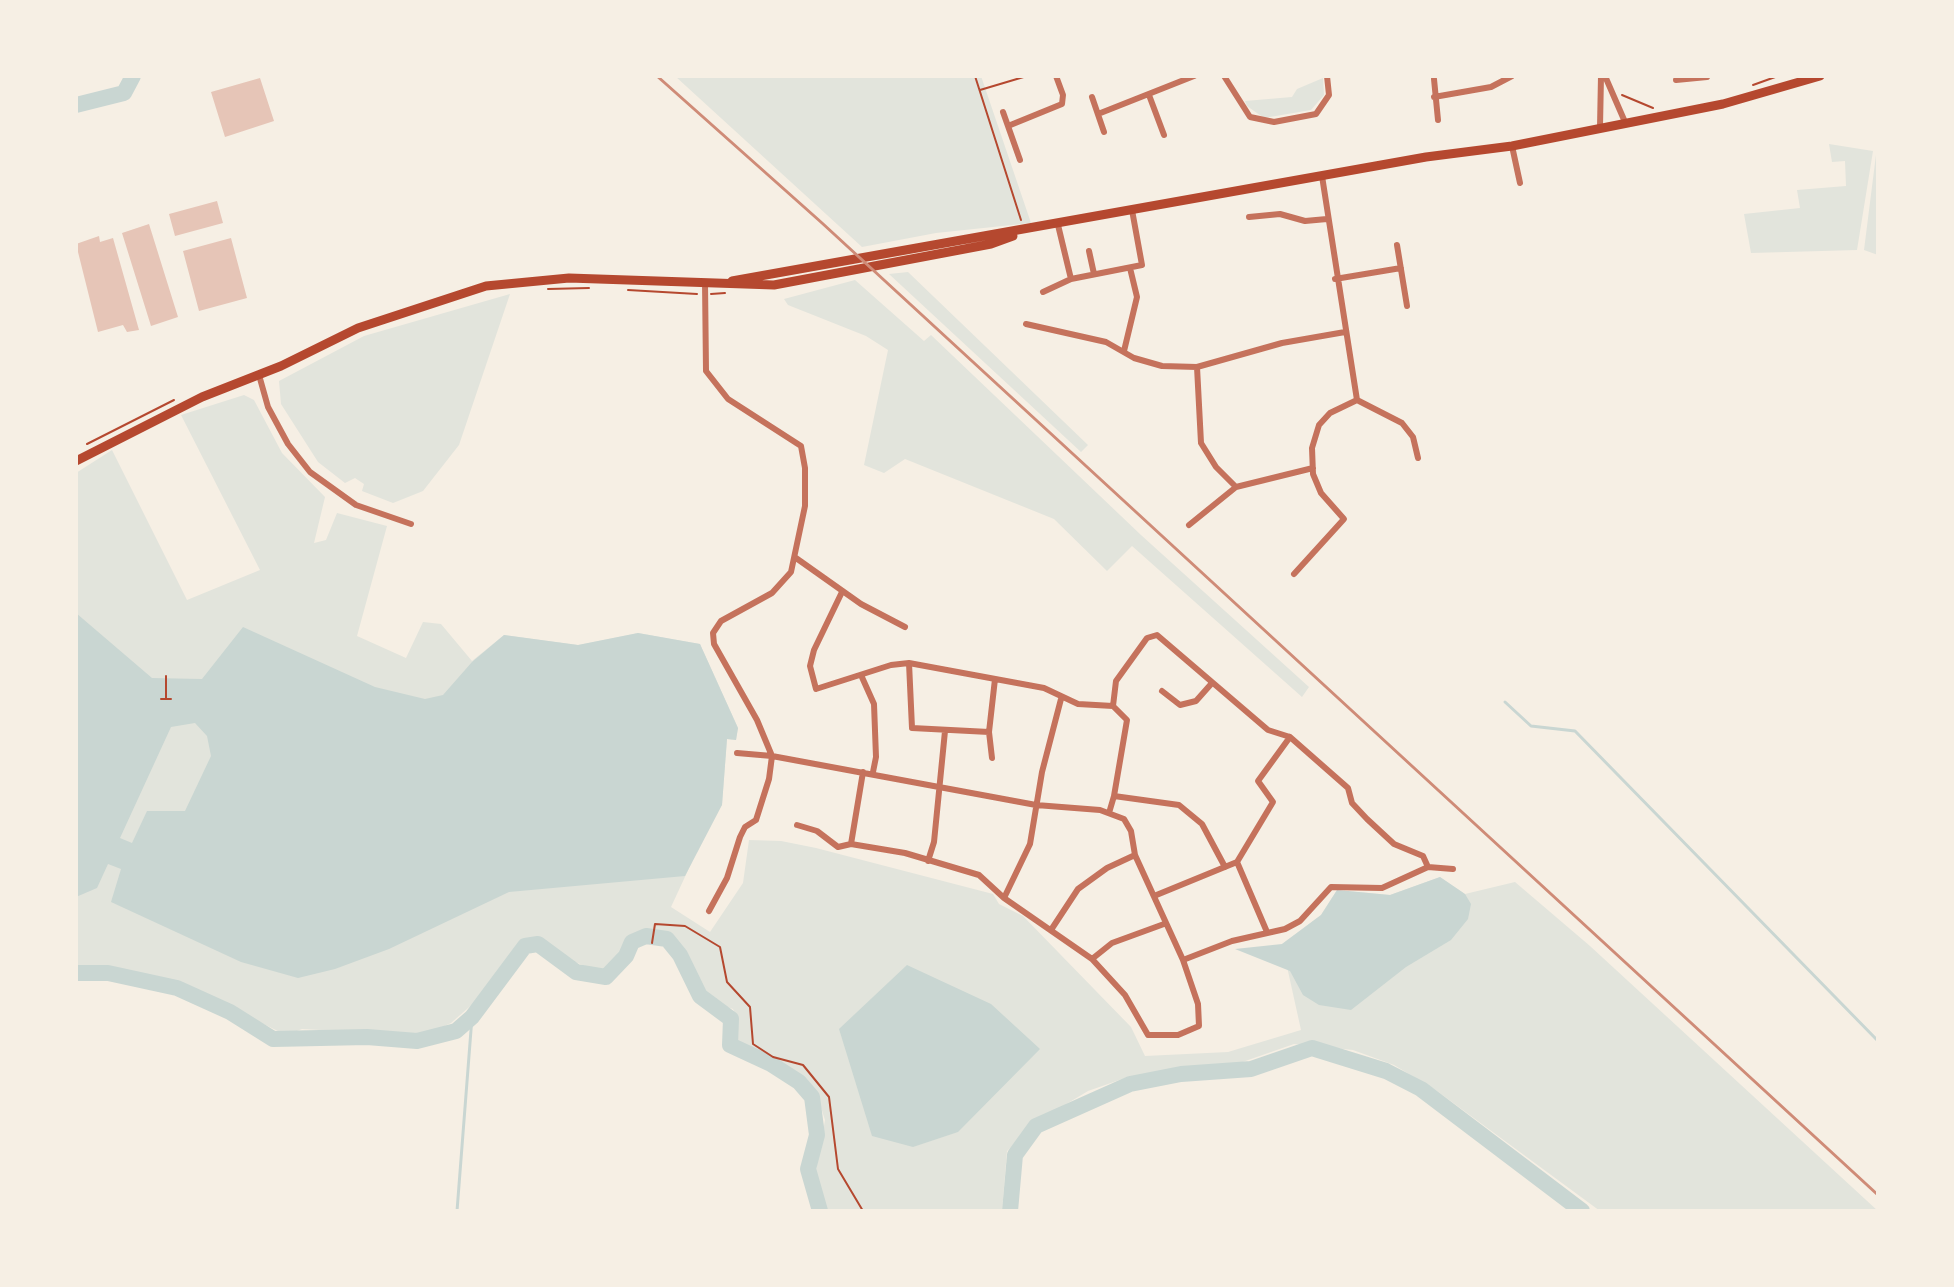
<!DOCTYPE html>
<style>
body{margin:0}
#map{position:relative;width:1954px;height:1287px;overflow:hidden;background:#f6efe4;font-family:Mulish,sans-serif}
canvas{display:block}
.frame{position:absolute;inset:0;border:78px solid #f6efe4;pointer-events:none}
</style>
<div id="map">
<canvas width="1954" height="1287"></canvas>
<div class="frame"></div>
</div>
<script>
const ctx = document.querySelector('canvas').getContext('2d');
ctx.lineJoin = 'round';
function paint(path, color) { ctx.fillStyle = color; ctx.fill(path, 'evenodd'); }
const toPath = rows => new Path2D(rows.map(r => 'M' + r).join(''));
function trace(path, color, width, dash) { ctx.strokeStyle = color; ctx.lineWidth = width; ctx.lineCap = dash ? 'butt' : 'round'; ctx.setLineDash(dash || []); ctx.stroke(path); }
const green = toPath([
 [675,76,981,76,1031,223,936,233,862,247],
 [1323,78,1324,95,1311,110,1264,118,1247,106,1245,101,1292,97,1297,89],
 [1878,139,1876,182,1878,255,1864,250],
 [1829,144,1873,151,1857,250,1751,253,1744,214,1800,208,1797,190,1846,186,1845,161,1832,162],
 [908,272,1088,445,1081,452,889,274],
 [855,280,924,341,931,335,1141,535,1309,687,1302,697,1132,546,1107,571,1054,519,905,459,884,473,864,465,888,350,866,336,788,305,784,299],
 [510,294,459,445,423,491,393,503,362,491,364,484,355,478,345,483,318,462,281,404,279,381,364,336],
 [244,395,254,400,282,453,325,497,314,543,326,540,337,513,387,526,357,636,406,658,423,622,441,624,472,661,504,635,578,645,638,633,700,644,738,728,736,740,727,739,722,805,715,812,671,907,710,932,743,883,749,840,781,841,816,848,993,894,999,904,1023,916,1131,1027,1145,1056,1228,1052,1301,1030,1282,944,1321,915,1337,890,1390,895,1440,877,1465,894,1515,882,1590,946,1878,1211,1600,1211,1437,1091,1394,1065,1353,1050,1294,1044,1231,1066,1128,1077,1088,1091,1043,1118,1007,1151,1002,1211,825,1211,815,1175,825,1120,817,1095,805,1082,739,1045,734,1035,736,1016,733,1009,708,1001,674,939,644,932,623,946,614,965,602,972,572,961,542,941,528,940,476,1001,451,1023,424,1036,302,1029,286,1035,188,987,111,969,76,967,76,473,112,450,187,600,260,570,181,415]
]);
const water = toPath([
 [76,613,152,678,202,679,243,627,375,687,425,699,443,695,472,662,504,635,578,645,638,633,700,644,738,728,736,740,727,739,722,805,685,876,509,892,389,949,335,969,298,978,241,962,111,902,121,869,108,864,97,888,76,897],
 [195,723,207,736,211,756,185,811,147,811,132,843,120,838,171,727],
 [1440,877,1465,894,1471,904,1468,919,1451,940,1406,967,1351,1010,1319,1005,1303,995,1290,971,1235,949,1282,944,1321,915,1337,890,1390,895],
 [907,965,991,1004,1040,1049,958,1132,913,1147,872,1136,839,1029]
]);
const stream = toPath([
 [1505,702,1531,726,1575,731,1878,1041],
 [457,1211,472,1017]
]);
const river = toPath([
 [76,105,124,93,133,76],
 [76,973,108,973,177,988,230,1012,273,1039,367,1037,417,1041,456,1031,472,1017,525,946,538,944,576,972,606,977,626,956,632,942,646,936,667,939,680,955,700,996,731,1019,730,1045,771,1064,799,1082,812,1097,817,1135,808,1169,820,1211],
 [1010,1211,1015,1155,1036,1126,1130,1084,1181,1074,1251,1069,1312,1048,1386,1071,1421,1089,1582,1211]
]);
const building = toPath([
 [260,78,274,121,225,137,211,92],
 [217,201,223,223,175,236,169,214],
 [149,224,178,317,151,326,122,233],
 [99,236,100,242,113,238,139,330,127,332,123,325,98,332,76,244],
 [231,238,247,298,199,311,183,251]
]);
const path = toPath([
 [975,76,1021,220],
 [1753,85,1778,76],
 [980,90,1027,76],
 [1622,95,1653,108],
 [548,289,589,288],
 [628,290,697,294],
 [711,294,725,293],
 [87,444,174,400],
 [166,676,166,699],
 [161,699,171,699],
 [652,943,655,924,685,926,720,947,727,982,750,1007,753,1044,773,1057,803,1065,829,1097,838,1169,863,1211]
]);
const minor = toPath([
 [1224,76,1250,117,1274,122,1316,114,1329,95,1327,76],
 [1605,76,1625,122],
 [1434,79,1438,120],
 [1676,80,1707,77],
 [1149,95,1164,135],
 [1092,97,1104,132],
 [1434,97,1491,87,1512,76],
 [1003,112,1020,160],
 [1098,114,1194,76],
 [1008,126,1062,104,1063,95,1056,76],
 [1600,127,1601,76],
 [1512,146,1520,183],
 [1322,176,1357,400],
 [1249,217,1280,214,1305,221,1327,219],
 [1058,225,1071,279],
 [1397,245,1407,306],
 [1089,251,1094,274],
 [1335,279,1401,268],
 [705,282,706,371,728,399,801,446,805,468,805,506,791,572,772,593,721,621,713,633,714,644,757,720,772,756,1036,805,1100,810,1124,819,1131,831,1135,855,1183,960,1198,1004,1199,1026,1178,1035,1148,1035,1125,995,1092,959,1004,898,979,875,905,853,851,844,838,847,817,831,797,825],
 [1043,292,1071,279,1142,265,1132,210],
 [1026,324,1106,342,1134,358,1162,366,1197,367,1282,343,1345,332],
 [1124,351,1137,297,1130,268],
 [1197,367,1201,443,1216,467,1236,487,1313,468],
 [259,375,268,407,288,444,310,472,356,505,411,524],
 [1357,400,1402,423,1413,437,1418,458],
 [1189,525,1236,487],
 [796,558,861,604,905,627],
 [1294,574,1344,519,1321,493,1313,474,1312,448,1319,425,1330,413,1357,400],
 [842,592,814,650,810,666,816,689,891,665,909,663,1044,688,1078,704,1113,706],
 [909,663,912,728,989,732,995,679],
 [861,675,874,704,876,757,873,772],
 [1162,691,1180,705,1196,701,1212,683],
 [1113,706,1116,681,1147,638,1157,635,1268,730,1290,737,1348,788,1352,803,1367,819,1394,844,1423,856,1428,867],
 [1113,706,1127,720,1114,796],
 [989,732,992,758],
 [1109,813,1114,796,1179,805,1202,824,1225,867],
 [851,844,863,772],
 [928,861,934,842,945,731],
 [1237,862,1267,932],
 [1154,896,1237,862,1273,802,1258,781,1290,737],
 [1004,898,1030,844,1042,772,1061,699],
 [709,911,727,878,740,837,745,827,756,820,769,779,772,756,737,753],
 [1051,930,1078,889,1107,868,1135,855],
 [1092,959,1112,943,1164,924],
 [1183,960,1232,941,1285,929,1300,921,1331,887,1382,888,1428,867,1453,869]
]);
const primary = toPath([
 [732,281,1426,157,1512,146,1723,104,1820,76],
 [76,461,202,397,281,366,358,328,486,286,569,278,774,285,991,244,1013,236]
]);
const rail = toPath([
 [657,76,822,223,1878,1195]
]);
paint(green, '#e2e4dc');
paint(water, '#c9d6d2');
trace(stream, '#c9d6d2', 3);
trace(river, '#c9d6d2', 16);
paint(building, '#e6c5b7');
trace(path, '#b5482f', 2);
trace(minor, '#c5725c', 6);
trace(primary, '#b5482f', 9);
trace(rail, '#cf8b77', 3);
</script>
